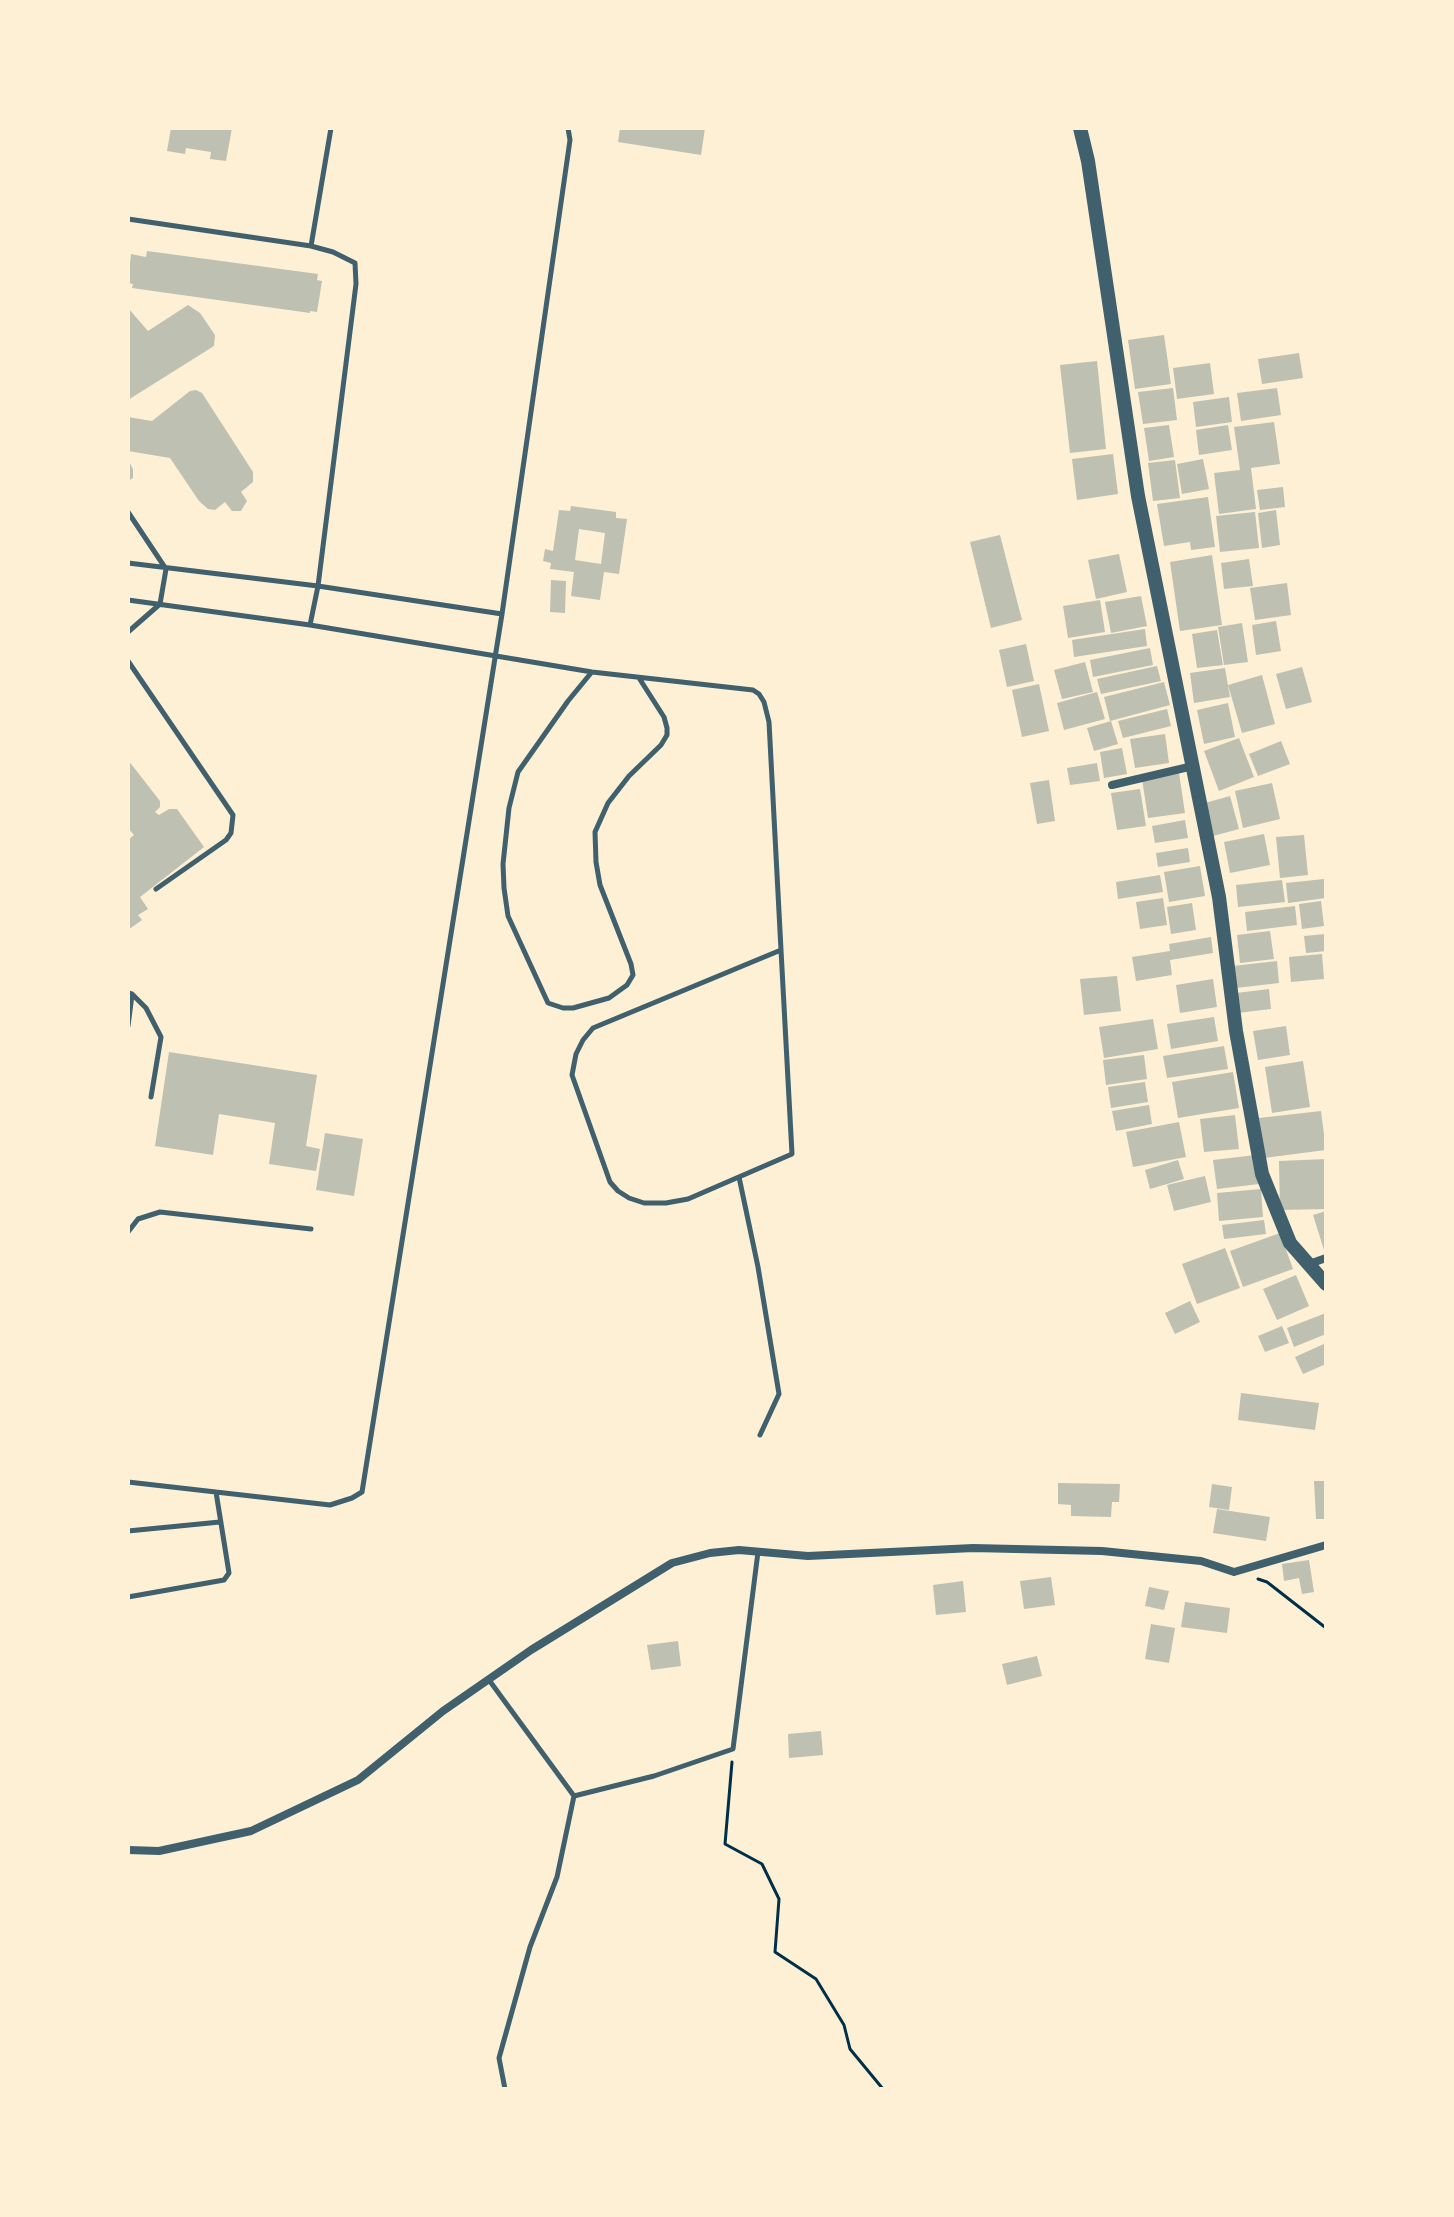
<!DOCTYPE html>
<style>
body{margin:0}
#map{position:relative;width:1454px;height:2217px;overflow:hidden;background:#fdf0d5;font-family:Helvetica,sans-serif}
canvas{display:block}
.frame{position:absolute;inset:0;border:130px solid #fdf0d5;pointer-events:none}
</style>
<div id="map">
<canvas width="1454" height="2217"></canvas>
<div class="frame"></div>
</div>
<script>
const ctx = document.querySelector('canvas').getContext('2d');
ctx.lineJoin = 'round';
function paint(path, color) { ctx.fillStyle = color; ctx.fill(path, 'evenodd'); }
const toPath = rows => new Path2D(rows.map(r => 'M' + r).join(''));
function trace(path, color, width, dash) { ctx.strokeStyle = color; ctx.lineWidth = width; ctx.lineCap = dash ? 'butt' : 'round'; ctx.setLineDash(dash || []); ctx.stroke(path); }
const building = toPath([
 [171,128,232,128,226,161,210,159,211,152,186,148,185,154,167,151],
 [620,128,705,128,701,155,618,142],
 [147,251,318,274,317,280,322,281,317,312,310,311,310,313,132,288,133,284,128,283,131,254,146,257],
 [188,305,200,313,215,335,214,346,128,400,128,308,148,331],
 [1164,335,1171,384,1135,389,1128,340],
 [1299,353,1303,378,1262,384,1258,359],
 [1097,361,1106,449,1070,453,1060,365],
 [1210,363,1214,394,1177,399,1173,368],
 [1173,388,1177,420,1143,424,1138,392],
 [1277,388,1281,415,1241,421,1237,393],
 [196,390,202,393,253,472,253,482,241,492,247,501,241,511,232,511,225,502,215,510,208,509,199,501,170,458,128,451,128,417,152,421,190,391],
 [1229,397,1232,422,1196,427,1193,402],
 [1274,422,1280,464,1251,468,1256,509,1219,514,1214,473,1240,470,1234,427],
 [1169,425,1174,457,1149,461,1144,428],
 [1228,425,1232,450,1199,455,1196,430],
 [1113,454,1118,494,1077,500,1072,459],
 [1203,459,1209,489,1182,494,1177,464],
 [128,460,133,469,133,478,128,481],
 [1175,460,1180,498,1153,501,1148,463],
 [1283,487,1285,507,1260,510,1257,490],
 [1208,497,1215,547,1191,550,1190,542,1164,546,1157,504],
 [571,506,616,512,616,518,627,519,619,574,604,572,600,600,571,596,574,572,550,569,551,563,543,561,545,549,553,551,559,510,570,511],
 [579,529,605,533,601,564,575,560],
 [1276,510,1280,545,1262,548,1258,513],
 [1255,512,1259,548,1220,552,1216,516],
 [1000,535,1022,620,991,628,970,542],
 [1119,554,1127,592,1096,599,1088,560],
 [1212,555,1222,625,1180,631,1170,562],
 [1249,559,1253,586,1224,589,1221,563],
 [551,580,566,581,565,613,550,612],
 [1287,583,1291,615,1255,620,1250,588],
 [1141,596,1147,626,1111,633,1105,602],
 [1100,600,1105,632,1068,638,1063,606],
 [1276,621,1281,651,1256,655,1252,625],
 [1242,623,1248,662,1224,665,1218,627],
 [1145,629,1147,646,1074,657,1072,640],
 [1217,630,1223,665,1197,668,1192,634],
 [1026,644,1034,681,1007,687,999,650],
 [1150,648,1153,665,1093,677,1090,660],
 [1085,662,1093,692,1062,699,1054,670],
 [1157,666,1161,681,1101,694,1097,679],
 [1302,667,1312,702,1286,709,1276,674],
 [1225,668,1230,697,1194,703,1190,673],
 [1262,675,1275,724,1242,733,1228,685],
 [1164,682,1170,705,1110,721,1104,697],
 [1039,684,1049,731,1022,737,1012,690],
 [1097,692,1105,719,1064,730,1057,703],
 [1228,703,1235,737,1204,744,1197,710],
 [1167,709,1171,726,1123,738,1118,721],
 [1111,721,1118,744,1094,751,1087,728],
 [1165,734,1169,763,1135,768,1130,739],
 [1239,738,1254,777,1219,791,1204,751],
 [1281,741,1290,764,1258,776,1249,754],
 [1122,748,1127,774,1104,778,1100,752],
 [128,760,160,801,160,807,155,812,159,815,169,809,177,809,204,847,140,897,148,909,138,915,142,920,128,930,128,840,134,835,128,828],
 [1097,763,1100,781,1070,785,1067,768],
 [1179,773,1185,813,1148,818,1142,779],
 [1049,780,1055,821,1037,824,1030,783],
 [1272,783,1280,819,1243,828,1235,791],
 [1140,789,1146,826,1117,830,1111,793],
 [1230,796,1239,829,1213,836,1205,803],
 [1185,820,1188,838,1155,843,1152,826],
 [1264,834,1270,865,1230,873,1224,842],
 [1304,835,1308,875,1280,878,1276,837],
 [1188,848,1190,862,1158,867,1156,853],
 [1200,866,1205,896,1169,902,1164,872],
 [1160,875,1163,892,1118,899,1116,882],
 [1324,879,1326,898,1288,903,1286,883],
 [1282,880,1285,902,1238,907,1236,885],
 [1163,898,1167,925,1140,929,1136,902],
 [1321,901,1324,926,1302,929,1299,904],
 [1192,903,1196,930,1171,934,1167,907],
 [1295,906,1297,925,1247,931,1245,912],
 [1270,931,1274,959,1240,963,1237,935],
 [1326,934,1326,951,1306,953,1304,936],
 [1211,937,1213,953,1170,960,1172,975,1136,981,1132,957,1170,951,1169,944],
 [1322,954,1324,979,1291,982,1289,957],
 [1277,961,1279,983,1236,988,1233,966],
 [1117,976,1121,1011,1084,1015,1080,979],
 [1213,979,1217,1007,1180,1013,1176,985],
 [1269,989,1271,1009,1238,1013,1236,993],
 [1214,1017,1218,1041,1171,1049,1167,1024],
 [1153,1019,1158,1049,1104,1058,1099,1027],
 [1286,1026,1290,1055,1258,1060,1253,1031],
 [1224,1046,1228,1069,1167,1078,1163,1056],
 [169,1052,317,1075,306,1146,320,1149,316,1171,269,1164,275,1123,219,1114,213,1155,155,1146],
 [1144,1055,1147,1079,1106,1085,1103,1060],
 [1303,1061,1310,1107,1272,1113,1265,1067],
 [1233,1072,1239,1108,1178,1118,1172,1082],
 [1145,1082,1148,1102,1111,1108,1108,1087],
 [1149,1105,1152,1124,1116,1131,1112,1111],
 [1321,1111,1326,1150,1264,1158,1259,1118],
 [1235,1115,1239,1149,1204,1152,1200,1119],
 [1179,1122,1186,1157,1133,1167,1126,1132],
 [325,1133,363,1139,354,1196,316,1190],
 [1256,1155,1259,1184,1217,1189,1213,1160],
 [1326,1159,1326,1209,1280,1210,1279,1161],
 [1178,1160,1184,1179,1150,1189,1145,1170],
 [1205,1176,1211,1202,1174,1211,1167,1185],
 [1261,1189,1263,1217,1219,1221,1217,1193],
 [1326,1211,1326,1253,1325,1253,1313,1215],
 [1264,1220,1266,1234,1224,1239,1222,1225],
 [1280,1233,1293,1269,1243,1287,1230,1251],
 [1225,1248,1240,1288,1197,1304,1182,1264],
 [1296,1275,1309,1306,1277,1320,1263,1289],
 [1190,1301,1200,1322,1175,1334,1165,1313],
 [1326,1313,1326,1334,1294,1347,1287,1328],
 [1282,1326,1289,1343,1265,1352,1258,1336],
 [1326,1343,1326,1364,1303,1374,1295,1357],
 [1241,1393,1319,1403,1315,1430,1238,1420],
 [1314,1481,1326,1481,1326,1519,1316,1519],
 [1058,1483,1120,1484,1119,1502,1112,1502,1111,1517,1071,1516,1071,1505,1058,1504],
 [1212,1484,1232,1487,1229,1510,1209,1507],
 [1217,1509,1270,1517,1266,1541,1213,1533],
 [1309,1560,1314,1592,1302,1594,1299,1578,1284,1581,1282,1564],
 [1051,1577,1055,1605,1024,1609,1020,1581],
 [963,1581,966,1612,936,1615,933,1585],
 [1149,1587,1169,1591,1164,1610,1145,1606],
 [1185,1602,1230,1608,1227,1633,1181,1627],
 [1151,1624,1175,1628,1169,1663,1145,1659],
 [678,1641,681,1666,651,1670,647,1645],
 [1037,1656,1042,1676,1007,1685,1002,1664],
 [821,1731,823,1755,789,1758,788,1734]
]);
const path = toPath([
 [1258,1579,1267,1582,1326,1628],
 [732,1762,725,1844,762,1864,779,1899,775,1952,816,1979,844,2025,850,2049,883,2089]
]);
const service = toPath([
 [128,219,311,246,333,252,355,263,356,284,318,586,310,625],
 [311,246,331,128],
 [128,512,166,569,160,604,128,632],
 [128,563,318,586,502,614],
 [128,600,310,625,592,672,753,690,759,694,764,702,769,722,781,950,792,1154,688,1199,666,1203,644,1203,629,1198,618,1191,610,1182,572,1075,576,1054,583,1040,593,1028,781,950],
 [128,661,233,815,231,833,226,840,156,889],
 [591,673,568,701,518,772,509,808,503,864,504,888,508,916,548,1003,563,1008,573,1008,609,998,627,985,633,975,631,964,600,885,596,862,595,832,608,803,629,776,661,745,667,735,667,728,664,717,639,678],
 [128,993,132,994,146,1008,161,1037,151,1097],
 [128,1026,132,995],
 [739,1177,758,1267,779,1394,760,1435],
 [128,1232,138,1219,160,1212,311,1229],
 [128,1482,330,1505,352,1498,362,1492,502,614,570,140,568,128],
 [128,1531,220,1522],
 [128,1597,224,1580,229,1573,216,1492],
 [489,1680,574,1796,654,1776,733,1749,758,1552],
 [505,2089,499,2058,530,1947,557,1877,574,1796]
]);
const minor = toPath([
 [1112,785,1193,766],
 [1309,1264,1326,1258],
 [128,1850,159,1851,251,1831,358,1780,443,1711,531,1650,672,1563,710,1553,739,1550,808,1556,973,1548,1102,1551,1201,1561,1234,1572,1326,1545]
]);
const tertiary = toPath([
 [1080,128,1088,161,1138,496,1219,897,1236,1031,1262,1174,1290,1243,1326,1284]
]);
paint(building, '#bec0b2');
trace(path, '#003049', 3);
trace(service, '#3f606c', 5);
trace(minor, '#3f606c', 8);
trace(tertiary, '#3f606c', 14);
</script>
